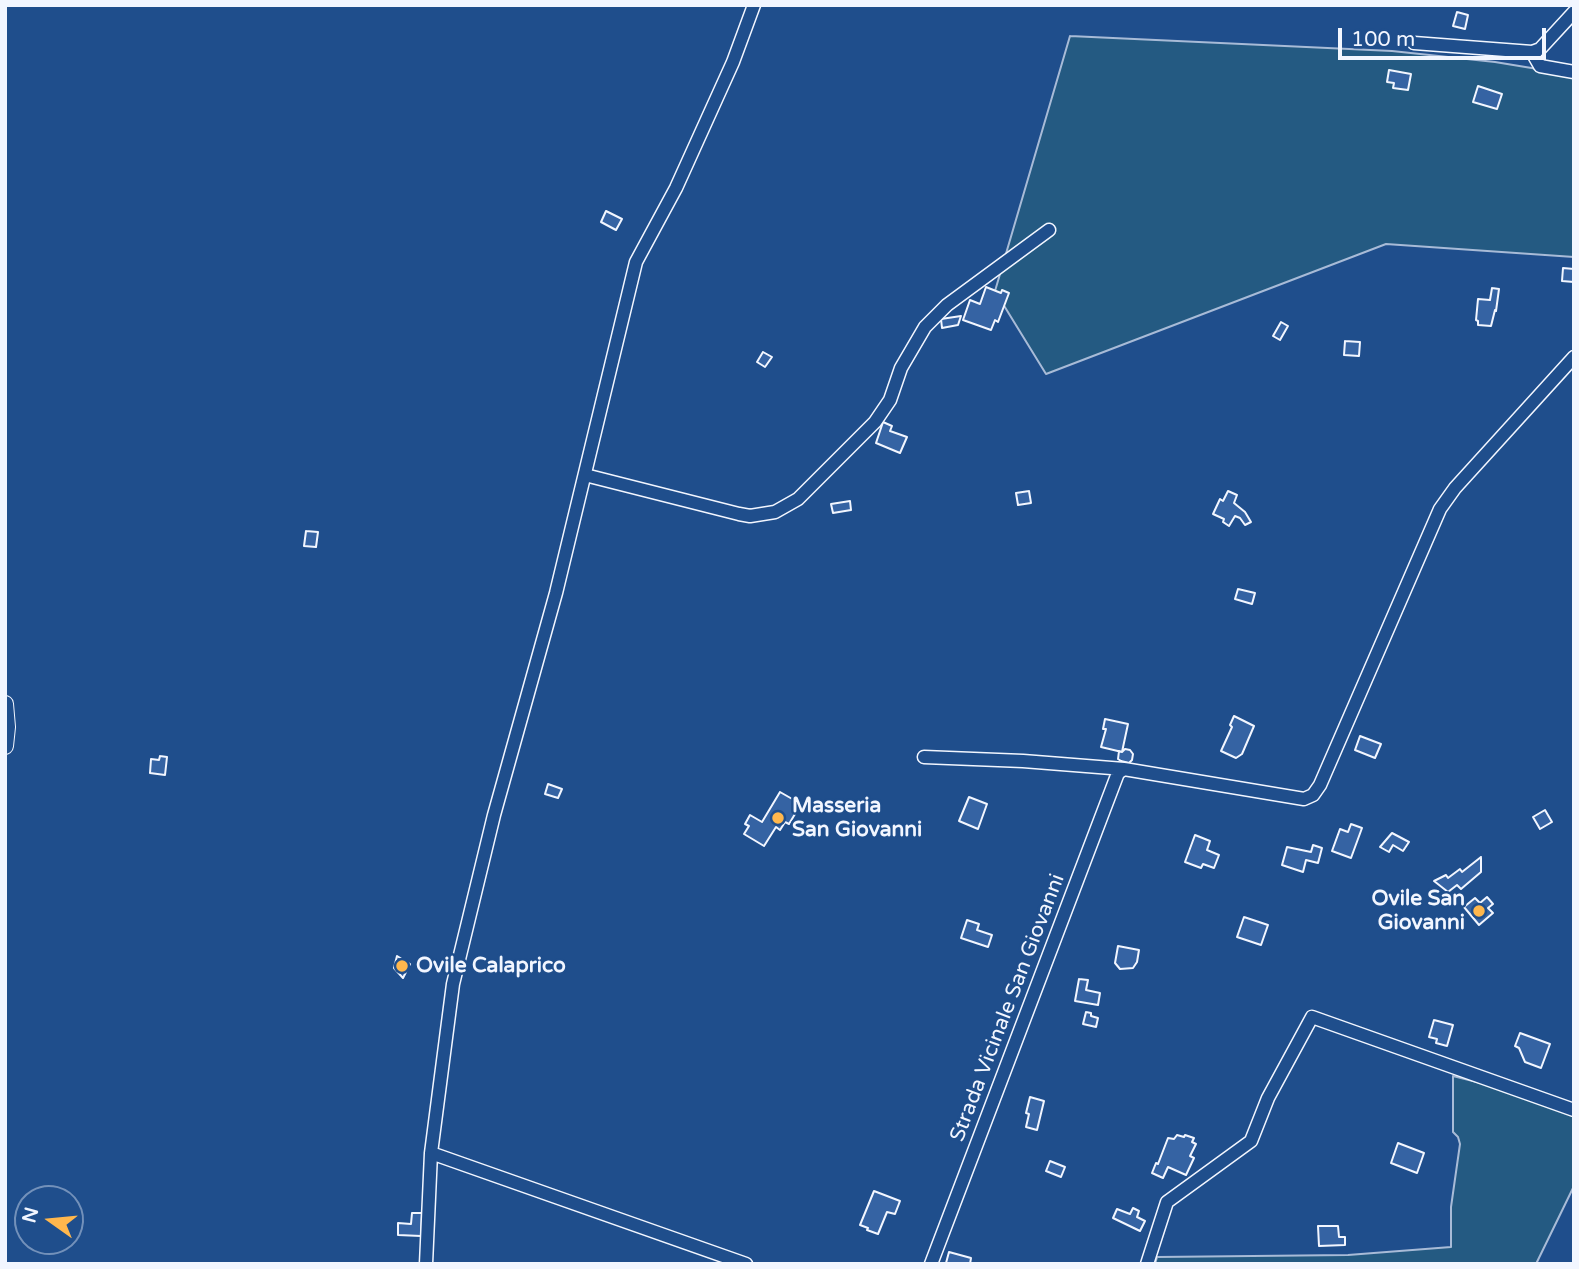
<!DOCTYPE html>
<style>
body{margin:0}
#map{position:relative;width:1579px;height:1269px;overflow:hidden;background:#1f4e8c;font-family:"Varela Round",sans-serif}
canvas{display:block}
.frame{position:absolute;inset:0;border:7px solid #f2f6ff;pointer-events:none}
.north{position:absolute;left:14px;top:1185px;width:70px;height:70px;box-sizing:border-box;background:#1f4e8c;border:2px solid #7391ba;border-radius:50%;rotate:285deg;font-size:19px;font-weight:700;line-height:28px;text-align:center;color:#f2f6ff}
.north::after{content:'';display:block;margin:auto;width:24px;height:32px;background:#ffb74d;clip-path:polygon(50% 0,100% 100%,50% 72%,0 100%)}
.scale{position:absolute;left:1338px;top:28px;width:208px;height:32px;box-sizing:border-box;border:4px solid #f2f6ff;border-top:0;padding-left:9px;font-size:21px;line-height:24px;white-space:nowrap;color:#f2f6ff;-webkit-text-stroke:5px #1f4e8c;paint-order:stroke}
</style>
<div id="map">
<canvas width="1579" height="1269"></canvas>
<div class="frame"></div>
<div class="north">N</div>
<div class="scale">100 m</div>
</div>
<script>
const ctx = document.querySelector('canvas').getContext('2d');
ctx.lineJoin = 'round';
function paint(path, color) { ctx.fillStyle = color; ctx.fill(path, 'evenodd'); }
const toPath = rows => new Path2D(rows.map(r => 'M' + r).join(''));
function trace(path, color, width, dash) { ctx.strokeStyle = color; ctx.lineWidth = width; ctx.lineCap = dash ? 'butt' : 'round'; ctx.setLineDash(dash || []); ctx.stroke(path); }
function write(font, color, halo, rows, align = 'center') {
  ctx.font = font + ' "Varela Round",sans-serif'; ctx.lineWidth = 5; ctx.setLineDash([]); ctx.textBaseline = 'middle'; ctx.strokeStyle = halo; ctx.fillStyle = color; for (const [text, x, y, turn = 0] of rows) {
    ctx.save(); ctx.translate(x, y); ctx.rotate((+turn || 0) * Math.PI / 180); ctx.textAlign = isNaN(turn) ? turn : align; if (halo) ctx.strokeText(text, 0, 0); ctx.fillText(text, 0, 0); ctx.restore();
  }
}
const green = toPath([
 [1070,36,1392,51,1495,62,1574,75,1574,257,1386,244,1046,374,995,291,1070,36],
 [1453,1076,1556,1102,1574,1109,1574,1186,1536,1264,1155,1264,1157,1257,1348,1255,1451,1247,1451,1207,1460,1144,1458,1137,1453,1132,1453,1076]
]);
const building = toPath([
 [1457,12,1468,15,1465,29,1453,26,1457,12],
 [1389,70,1411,74,1408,90,1393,88,1394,83,1387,82,1389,70],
 [1478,86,1502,94,1497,109,1473,102,1478,86],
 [606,211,622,219,616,230,601,222,606,211],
 [1563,268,1574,269,1574,282,1562,281,1563,268],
 [986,287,1001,293,1002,290,1009,293,998,322,995,320,991,330,963,320,970,300,980,304,986,287],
 [1492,288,1499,289,1496,311,1495,310,1491,326,1478,325,1478,321,1476,320,1478,299,1490,300,1492,288],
 [961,316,958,325,942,328,941,319,961,316],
 [1281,322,1288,326,1280,340,1273,336,1281,322],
 [1345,341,1360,342,1359,356,1344,355,1345,341],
 [763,352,772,357,765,367,757,362,763,352],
 [883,422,892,426,890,431,907,437,900,453,876,443,883,422],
 [1029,491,1031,503,1018,505,1016,493,1029,491],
 [1228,491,1237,495,1234,503,1245,512,1251,522,1245,525,1240,518,1235,516,1229,526,1223,522,1224,519,1213,514,1220,499,1223,501,1228,491],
 [850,501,851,510,833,513,831,504,850,501],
 [306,531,318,532,316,547,304,546,306,531],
 [1238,589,1255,593,1252,604,1235,599,1238,589],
 [1234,716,1254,726,1242,754,1236,758,1221,751,1232,727,1230,725,1234,716],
 [1105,719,1128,724,1122,752,1101,747,1106,729,1103,729,1105,719],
 [1360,736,1381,744,1375,758,1355,750,1360,736],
 [1125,749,1130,750,1133,754,1132,760,1129,763,1121,761,1118,759,1119,751,1122,752,1125,749],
 [160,756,167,757,165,775,150,773,151,759,159,760,160,756],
 [548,784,562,789,558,798,545,794,548,784],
 [780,792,801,804,789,824,785,822,780,830,776,827,764,846,744,834,749,826,745,824,750,815,762,822,780,792],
 [969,797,987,804,978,829,959,821,969,797],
 [1545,810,1552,822,1540,829,1533,817,1545,810],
 [1351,824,1362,828,1351,858,1332,851,1340,829,1348,832,1351,824],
 [1392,833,1409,842,1403,851,1393,845,1389,852,1380,847,1392,833],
 [1195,835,1210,841,1207,850,1219,855,1214,868,1203,864,1201,868,1185,862,1195,835],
 [1313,845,1322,848,1318,863,1306,860,1303,872,1282,865,1287,847,1311,852,1313,845],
 [1481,857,1481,872,1461,889,1457,885,1448,892,1434,881,1446,875,1448,878,1460,869,1462,872,1481,857],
 [1487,897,1493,904,1488,908,1493,913,1479,925,1464,907,1475,898,1480,903,1487,897],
 [1244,917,1268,925,1261,945,1237,937,1244,917],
 [967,920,979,924,977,930,992,935,988,947,961,938,967,920],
 [1118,946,1139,950,1137,962,1133,968,1120,969,1115,963,1118,946],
 [397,956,410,964,403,978,394,968,397,956],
 [1079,979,1088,980,1086,990,1100,993,1098,1005,1075,1001,1079,979],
 [1086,1012,1091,1013,1091,1016,1098,1018,1096,1027,1083,1024,1086,1012],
 [1434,1020,1453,1025,1447,1046,1436,1043,1437,1039,1429,1037,1434,1020],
 [1520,1033,1550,1044,1541,1068,1525,1062,1519,1048,1515,1046,1520,1033],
 [1030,1097,1044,1101,1037,1130,1026,1127,1029,1114,1026,1113,1030,1097],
 [1177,1135,1184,1137,1185,1135,1194,1138,1192,1142,1196,1144,1190,1156,1194,1158,1186,1175,1168,1167,1163,1178,1152,1173,1156,1163,1158,1164,1168,1138,1174,1139,1177,1135],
 [1398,1143,1424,1153,1417,1173,1391,1163,1398,1143],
 [1050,1161,1065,1167,1061,1177,1046,1171,1050,1161],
 [874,1191,900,1201,895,1214,887,1212,878,1234,867,1230,868,1228,860,1225,874,1191],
 [1133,1208,1139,1211,1137,1217,1145,1221,1140,1231,1113,1218,1117,1209,1130,1214,1133,1208],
 [412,1213,422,1213,421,1236,398,1235,398,1223,411,1224,412,1213],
 [1318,1226,1338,1226,1339,1237,1345,1237,1345,1245,1319,1246,1318,1226],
 [949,1252,971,1258,970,1264,946,1263,949,1252]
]);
const minor = toPath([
 [1574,12,1540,49,1532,52,1540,66,1574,72],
 [1414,43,1532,52],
 [585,475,739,514,750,516,775,512,798,499,875,422,890,400,901,368,925,327,947,305,1049,230],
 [924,757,1023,761,1124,769,1304,799,1313,795,1320,785,1440,509,1455,488,1574,357],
 [431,1153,746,1264],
 [426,1264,431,1153,453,984,494,815,556,593,636,262,676,188,733,62,754,5],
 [931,1264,1118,773,1124,769],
 [1147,1264,1167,1202,1251,1141,1268,1098,1312,1017,1574,1110]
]);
const tertiary = toPath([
 [5,704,7,727,5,746]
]);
const markers = [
 [778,818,7,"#ffb74d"],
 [1479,911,7,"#ffb74d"],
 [402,966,7,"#ffb74d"]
];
const poiNames = [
 ["Masseria",792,806],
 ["San Giovanni",792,830],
 ["Ovile San",1465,899,"right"],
 ["Giovanni",1465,923,"right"],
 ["Ovile Calaprico",416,966]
];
const streetNames = [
 ["Strada Vicinale San Giovanni",1008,1008,-69]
];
paint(green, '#245a82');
trace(green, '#a8bbd7', 2);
paint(building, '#3563a3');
trace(building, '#f2f6ff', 2);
trace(minor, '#f2f6ff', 15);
trace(tertiary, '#f2f6ff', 18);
trace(minor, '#1f4e8c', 12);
trace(tertiary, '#1f4e8c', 16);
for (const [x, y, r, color] of markers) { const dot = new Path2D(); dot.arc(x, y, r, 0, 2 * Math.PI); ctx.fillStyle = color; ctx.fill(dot); trace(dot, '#1f4e8c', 2.5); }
write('bold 21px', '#f2f6ff', '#1f4e8c', poiNames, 'left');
write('21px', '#f2f6ff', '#1f4e8c', streetNames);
</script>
